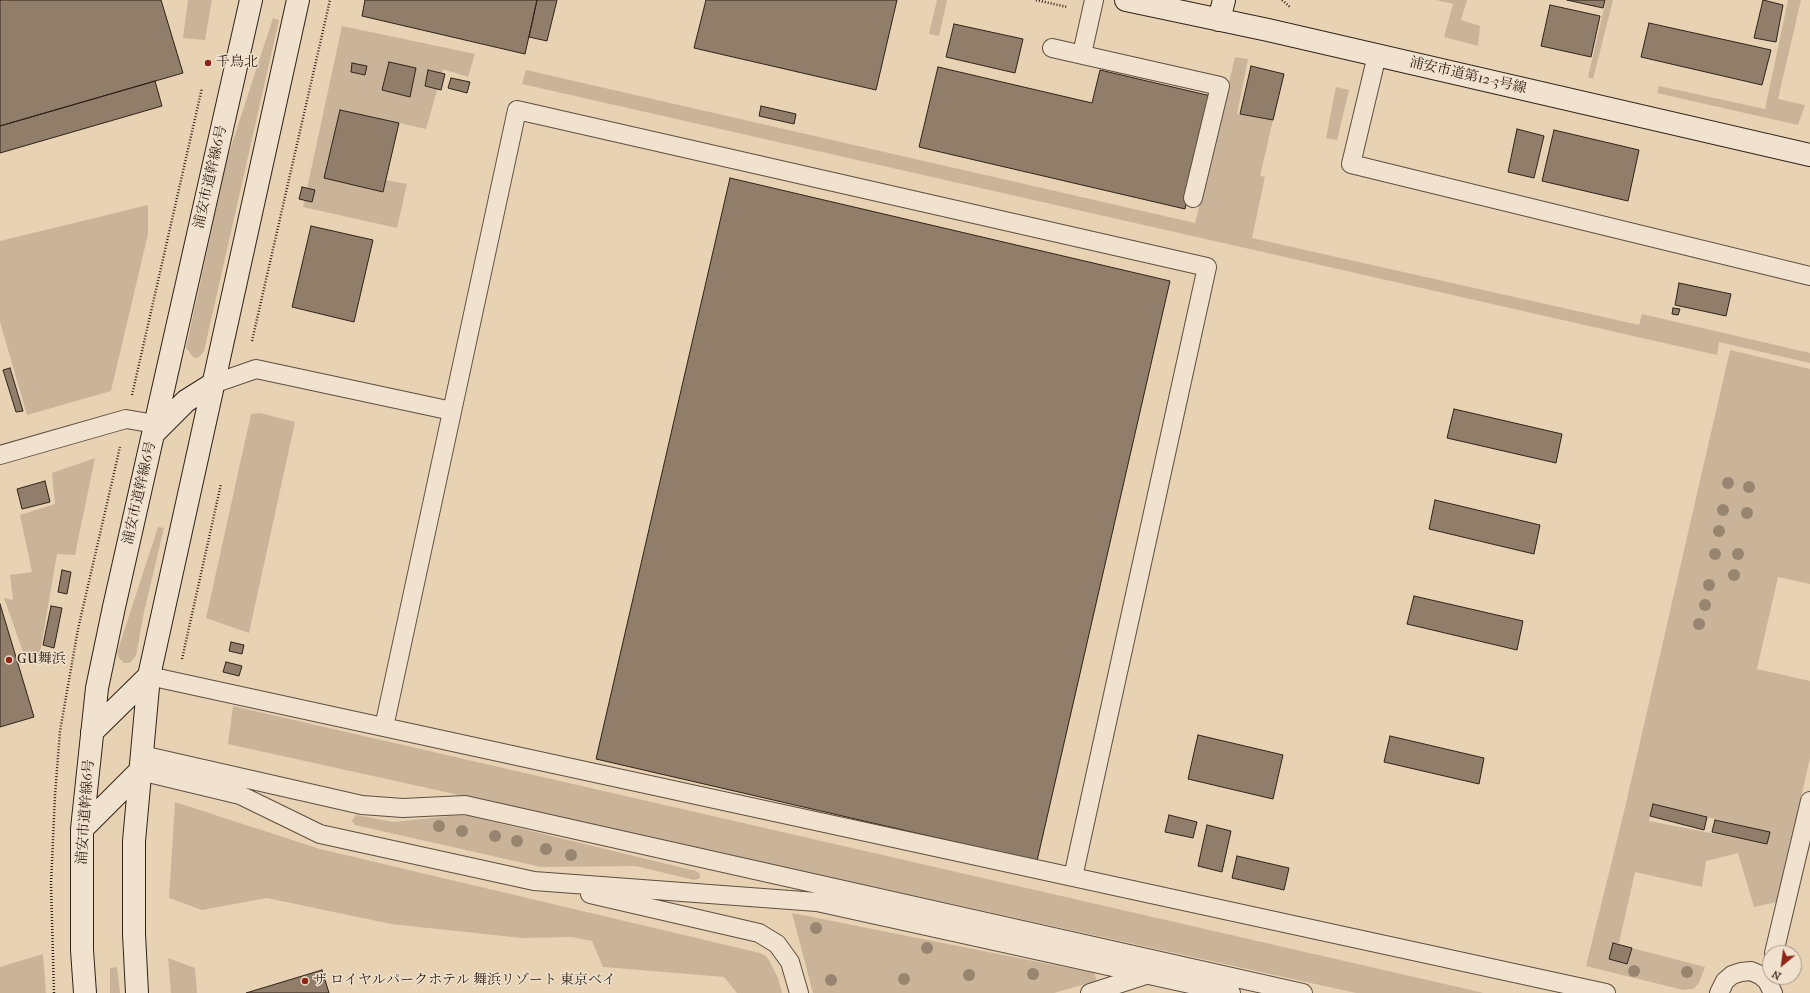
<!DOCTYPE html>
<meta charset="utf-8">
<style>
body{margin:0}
#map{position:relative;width:1810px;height:993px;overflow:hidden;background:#e8d2b4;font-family:"IM FELL French Canon",serif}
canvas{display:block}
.north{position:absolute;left:1762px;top:945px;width:40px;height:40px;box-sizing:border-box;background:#f0e2ce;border:1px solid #a49586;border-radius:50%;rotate:209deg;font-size:11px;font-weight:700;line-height:16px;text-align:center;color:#312219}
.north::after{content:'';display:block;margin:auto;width:14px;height:18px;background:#8f2418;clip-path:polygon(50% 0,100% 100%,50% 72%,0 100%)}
</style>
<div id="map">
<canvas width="1810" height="993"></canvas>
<div class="north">N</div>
</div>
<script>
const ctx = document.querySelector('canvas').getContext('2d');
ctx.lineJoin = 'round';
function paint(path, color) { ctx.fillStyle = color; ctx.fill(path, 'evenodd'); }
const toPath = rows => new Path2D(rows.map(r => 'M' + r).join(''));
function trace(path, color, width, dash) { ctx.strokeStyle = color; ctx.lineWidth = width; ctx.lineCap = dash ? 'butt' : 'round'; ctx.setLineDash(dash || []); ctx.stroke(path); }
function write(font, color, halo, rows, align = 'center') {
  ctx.font = font + ' "IM FELL French Canon","Noto Serif JP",serif'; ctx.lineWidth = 3; ctx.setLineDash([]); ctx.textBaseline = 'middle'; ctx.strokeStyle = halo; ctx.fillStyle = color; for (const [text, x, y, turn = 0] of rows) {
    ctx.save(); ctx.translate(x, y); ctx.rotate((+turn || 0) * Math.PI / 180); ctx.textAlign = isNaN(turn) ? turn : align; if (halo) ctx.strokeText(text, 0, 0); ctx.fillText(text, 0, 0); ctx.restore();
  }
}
const green = toPath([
 [188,0,212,0,205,40,183,38],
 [937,0,947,0,939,36,929,34],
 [1436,0,1467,0,1461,20,1480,26,1478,46,1444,37,1453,4],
 [1606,0,1613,0,1593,79,1588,77],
 [1788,0,1801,0,1778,99,1805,105,1798,125,1657,93,1659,86,1765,109],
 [273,18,279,20,204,351,199,357,194,358,186,348,227,159],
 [342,26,475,54,468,77,443,69,426,129,340,110,324,178,383,192,386,180,407,184,397,228,303,207],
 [1235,57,1248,59,1237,114,1273,120,1260,176,1265,177,1252,238,1639,325,1642,314,1810,353,1810,363,1719,342,1717,355,522,84,526,70,1195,223],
 [1336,87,1349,90,1337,140,1326,138],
 [148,205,148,234,111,391,27,415,0,322,0,241],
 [1730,350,1810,369,1810,584,1778,577,1757,669,1810,681,1810,758,1777,902,1754,907,1738,853,1706,861,1702,887,1635,872,1619,943,1613,944,1609,959,1627,964,1632,948,1705,967,1699,983,1693,989,1683,990,1586,966,1623,816],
 [1653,804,1769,832,1767,844,1649,821],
 [260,413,295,422,249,633,206,618,251,414],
 [95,458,75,555,57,554,39,659,27,663,4,598,13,600,10,575,32,572,20,515,55,504,52,473],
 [158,527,164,528,144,612,136,656,130,663,124,663,119,658,117,653],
 [233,706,1484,993,1356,993,228,744],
 [175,802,320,849,760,953,766,956,770,962,778,978,782,993,737,993,724,977,603,967,592,941,571,937,522,938,391,924,267,898,202,910,169,898],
 [356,815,393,822,460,815,469,816,696,871,700,874,700,878,694,880,636,866,541,867,355,825,352,821],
 [792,913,1094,973,1097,981,1054,993,813,993],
 [43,954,46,993,0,993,0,967],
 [168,958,195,968,197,993,171,993],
 [117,967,120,993,110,993,110,968]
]);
const building = toPath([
 [0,0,161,0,183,73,0,126,0,0],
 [365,0,537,0,525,54,362,16,365,0],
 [537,0,557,0,547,41,529,37,537,0],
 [706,0,897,0,876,90,694,48,706,0],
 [1567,0,1605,0,1603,8,1567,0],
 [1763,0,1783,5,1776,42,1754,38,1763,0],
 [1550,5,1600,16,1591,57,1541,46,1550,5],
 [1649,23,1771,50,1762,85,1641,57,1649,23],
 [954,24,1023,39,1015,73,946,57,954,24],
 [389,62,416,68,410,97,382,90,389,62],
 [352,63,367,66,365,75,351,72,352,63],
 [1251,66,1284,74,1273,120,1240,114,1251,66],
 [938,67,1092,103,1100,70,1211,96,1185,209,919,147,938,67],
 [428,70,445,74,441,90,425,86,428,70],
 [451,78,470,82,467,93,448,88,451,78],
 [155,81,162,106,0,153,0,126,155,81],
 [761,106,796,114,794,124,759,116,761,106],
 [340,110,399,123,383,192,324,178,340,110],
 [1517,129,1544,136,1534,178,1508,172,1517,129],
 [1554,130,1639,150,1628,201,1542,181,1554,130],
 [730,178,1170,281,1037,861,596,759,730,178],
 [302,187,315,190,312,202,299,199,302,187],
 [311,226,373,240,354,322,292,307,311,226],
 [1679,283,1731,294,1726,316,1675,305,1679,283],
 [1673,308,1680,309,1678,315,1672,314,1673,308],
 [10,368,23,411,16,412,3,370,10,368],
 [1454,409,1562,434,1556,463,1447,438,1454,409],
 [45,481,50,502,22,509,17,489,45,481],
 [1435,500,1540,525,1534,554,1429,529,1435,500],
 [62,570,71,572,67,594,58,592,62,570],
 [1414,596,1523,621,1517,650,1407,624,1414,596],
 [0,604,34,717,0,727,0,604],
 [51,606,62,608,54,648,43,645,51,606],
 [231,642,244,645,242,654,229,651,231,642],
 [226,662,242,666,239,676,223,672,226,662],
 [1198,735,1283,755,1273,799,1188,779,1198,735],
 [1390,736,1484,758,1479,784,1384,762,1390,736],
 [1653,804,1707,817,1704,830,1650,816,1653,804],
 [1169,815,1197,822,1193,838,1165,832,1169,815],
 [1715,820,1770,832,1767,844,1712,832,1715,820],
 [1207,825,1231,831,1222,872,1198,866,1207,825],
 [1237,856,1289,868,1284,890,1232,878,1237,856],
 [1613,943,1632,948,1627,964,1609,959,1613,943],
 [322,970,329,993,246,993,322,970]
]);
const path = toPath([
 [1036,0,1067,7],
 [1282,0,1290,7],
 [252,341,330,0],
 [132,395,202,88],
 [182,659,221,484],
 [54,993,51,884,55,795,60,731,78,629,120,447]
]);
const lane = toPath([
 [1052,48,1220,86,1193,198],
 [1082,54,1094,0],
 [1377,55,1351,164,1810,276],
 [213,384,256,369,452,411],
 [0,455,126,419,155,424],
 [149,676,1606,993],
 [384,727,517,110,1207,267,1073,877],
 [142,755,362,805,403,808,465,805,1303,993],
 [140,771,240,795,320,834,534,881,817,902,1231,993],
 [590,894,759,933,777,944,790,962,799,993],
 [1774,953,1810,801],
 [1090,993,1146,975],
 [1719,993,1725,981,1732,975,1741,972,1751,971,1760,975,1767,981,1773,993]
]);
const secondary = toPath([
 [1126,0,1268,30,1810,155],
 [1219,20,1224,0],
 [153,434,186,401,213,384],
 [92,732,149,676],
 [82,829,140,771],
 [85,993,82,950,82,829,97,688,114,607,251,0],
 [137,993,134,934,134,841,149,676,298,0]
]);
const trees = [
 [1728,483],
 [1749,487],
 [1723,510],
 [1747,513],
 [1719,531],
 [1715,554],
 [1738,554],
 [1734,575],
 [1709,585],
 [1705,605],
 [1699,624],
 [439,826],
 [462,831],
 [495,836],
 [517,841],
 [546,849],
 [571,855],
 [816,928],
 [927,948],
 [1634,971],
 [1687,972],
 [1033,974],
 [969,975],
 [904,979],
 [831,980]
];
const markers = [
 [208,63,4,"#8f2418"],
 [9,660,4,"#8f2418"],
 [305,981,4,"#8f2418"]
];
const poiNames = [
 ["千鳥北",216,63],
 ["GU舞浜",17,660],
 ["ザ ロイヤルパークホテル 舞浜リゾート 東京ベイ",313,981]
];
const streetNames = [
 ["浦安市道第12-3号線",1468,76,13],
 ["浦安市道幹線6号",211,177,-77],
 ["浦安市道幹線6号",140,493,-77],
 ["浦安市道幹線6号",86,812,-86]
];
paint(green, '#c9b49a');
paint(building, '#907e6a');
trace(building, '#312219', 1);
trace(lane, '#5f4e40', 20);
trace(secondary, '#312219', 24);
trace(path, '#312219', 2.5, [1, 2]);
trace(lane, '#f0e2ce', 18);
trace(secondary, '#f0e2ce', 22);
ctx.fillStyle = '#988570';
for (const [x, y] of trees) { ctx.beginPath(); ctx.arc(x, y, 6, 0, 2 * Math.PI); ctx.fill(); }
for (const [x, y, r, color] of markers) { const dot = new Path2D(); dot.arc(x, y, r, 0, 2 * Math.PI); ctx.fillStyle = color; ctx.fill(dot); trace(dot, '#f0e2ce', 1.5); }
write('14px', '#312219', '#f0e2ce', poiNames, 'left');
write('14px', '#312219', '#f0e2ce', streetNames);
</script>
